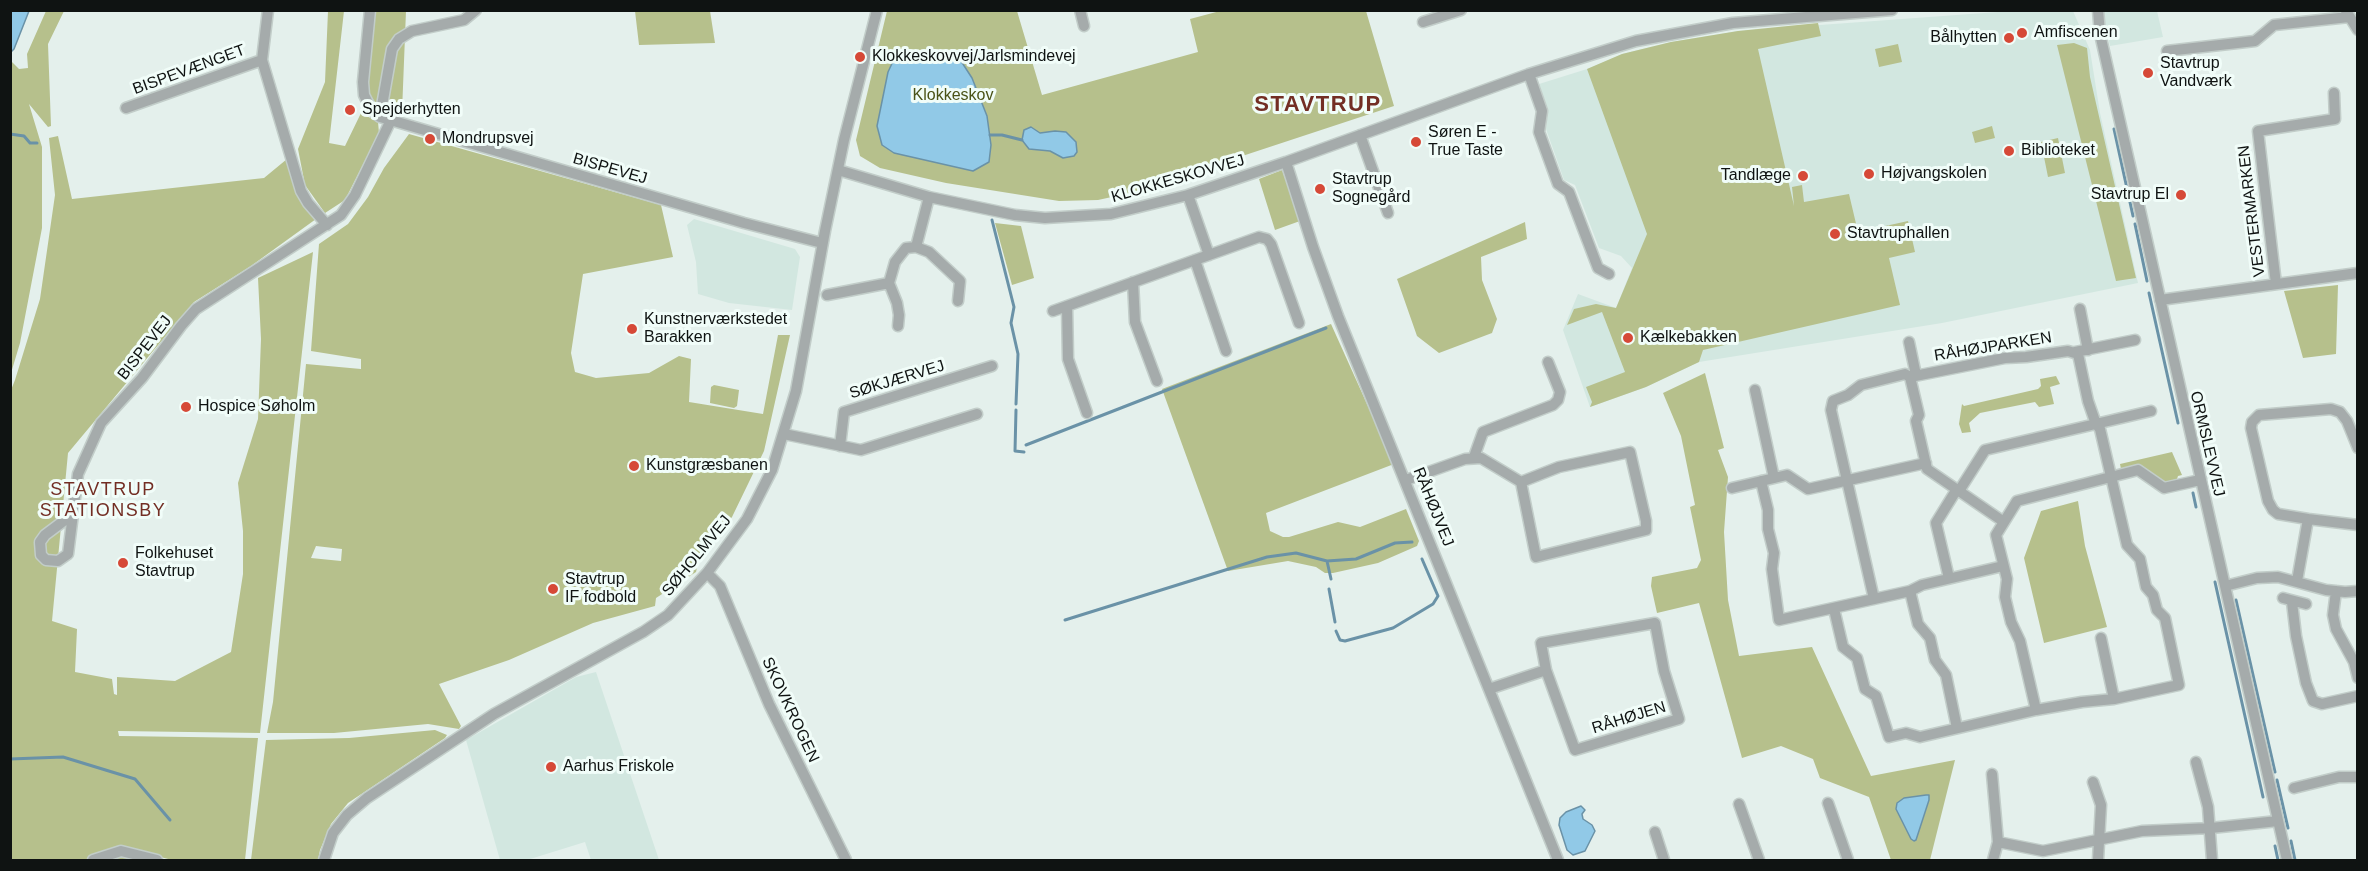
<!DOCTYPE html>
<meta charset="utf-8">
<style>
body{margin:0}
#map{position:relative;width:2368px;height:871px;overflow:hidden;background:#e4f0ec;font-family:Arial,sans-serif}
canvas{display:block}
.frame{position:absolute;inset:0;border:12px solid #0f1312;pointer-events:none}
</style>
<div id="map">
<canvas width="2368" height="871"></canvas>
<div class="frame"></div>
</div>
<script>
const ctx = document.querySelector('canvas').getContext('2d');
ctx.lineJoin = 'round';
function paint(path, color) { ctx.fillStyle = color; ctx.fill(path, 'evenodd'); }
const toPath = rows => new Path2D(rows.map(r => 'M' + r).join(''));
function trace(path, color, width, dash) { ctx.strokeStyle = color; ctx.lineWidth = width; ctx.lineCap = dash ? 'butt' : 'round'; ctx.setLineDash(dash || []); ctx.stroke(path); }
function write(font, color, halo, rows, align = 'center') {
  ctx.font = font + ' Arial,sans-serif'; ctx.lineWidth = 6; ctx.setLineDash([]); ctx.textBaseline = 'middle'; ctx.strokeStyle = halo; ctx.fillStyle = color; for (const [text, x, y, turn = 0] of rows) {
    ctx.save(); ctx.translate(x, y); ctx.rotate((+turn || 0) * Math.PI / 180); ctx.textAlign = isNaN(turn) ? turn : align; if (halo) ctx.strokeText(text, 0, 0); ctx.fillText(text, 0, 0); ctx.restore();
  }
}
const built = toPath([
 [2011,11,2073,11,2090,50,2100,113,2138,283,1942,323,1699,362,1646,387,1590,407,1563,330,1578,294,1616,308,1632,268,1621,256,1599,248,1575,185,1564,180,1546,129,1548,109,1539,84,1587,69,1622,54,1671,42,1738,31],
 [2102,11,2157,11,2163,37,2110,46],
 [694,219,795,249,800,257,792,310,729,303,698,294,696,262,687,225],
 [596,672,659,860,591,860,585,842,527,860,500,860,466,740,576,677]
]);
const green = toPath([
 [46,11,64,11,48,44,51,126,48,127,29,104,42,147,42,228,20,343,11,373,11,61,19,69,28,68,27,54],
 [328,11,344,11,329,143,345,146,361,113,378,122,379,133,345,200,325,213,305,185,298,149,325,82],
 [373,11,406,11,402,112,378,105,370,96,367,81],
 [635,11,710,11,715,43,639,45],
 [887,11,1017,11,1042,95,1198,52,1190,19,1220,11,1366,11,1394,106,1130,193,1098,200,1059,201,946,183,880,168,860,156,856,140],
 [1818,23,1821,36,1758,49,1794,206,1792,187,1802,185,1804,202,1849,194,1858,232,1908,221,1915,252,1889,258,1900,305,1703,350,1699,362,1646,387,1590,407,1592,402,1586,387,1625,372,1602,312,1567,325,1574,309,1596,304,1616,308,1647,234,1587,69,1622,54,1671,42,1738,31],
 [2074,43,2087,48,2090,77,2136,278,2116,281,2057,45],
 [1898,44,1902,62,1879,67,1875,49],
 [1992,126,1995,138,1975,143,1972,132],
 [409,134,661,205,673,257,583,274,571,353,575,372,596,378,649,373,679,356,691,359,689,402,763,414,778,335,790,335,764,451,732,517,716,537,704,536,696,572,656,598,655,606,593,623,509,660,439,684,461,726,459,729,428,724,334,733,267,733,273,702,306,364,361,369,361,359,311,351,319,244,348,224,368,197,384,168],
 [316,546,342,549,341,561,311,558],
 [58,136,72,199,264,178,287,159,316,219,251,266,194,302,68,453,52,621,77,629,75,672,112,679,114,694,117,695,117,677,175,681,231,652,243,574,243,531,238,483,258,419,261,339,258,278,313,252,260,733,118,731,119,736,258,738,245,860,172,860,126,848,126,860,11,860,11,390,15,380,40,299,55,195,49,138],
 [2058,138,2065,173,2048,177,2041,142],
 [1282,170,1300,221,1275,230,1259,179],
 [1525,222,1527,239,1481,257,1482,280,1497,319,1492,333,1439,353,1417,336,1397,279],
 [995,223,1021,226,1034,278,1012,285],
 [2338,285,2336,354,2303,358,2284,291],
 [1331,324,1394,464,1266,513,1270,531,1283,537,1289,537,1338,522,1360,527,1406,509,1419,541,1417,546,1378,563,1333,573,1325,573,1316,567,1288,561,1228,571,1162,389],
 [1705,373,1724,448,1718,450,1728,477,1724,532,1728,600,1739,656,1812,647,1871,776,1955,760,1930,860,1891,860,1869,797,1820,778,1813,759,1781,746,1742,758,1699,603,1657,613,1651,586,1652,577,1697,568,1701,560,1690,507,1695,505,1681,436,1663,393],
 [2056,376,2060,384,2050,387,2054,404,2039,407,2035,402,1980,413,1969,423,1971,432,1962,433,1959,424,1962,404,1964,406,2038,389,2041,386,2040,379],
 [714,385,739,390,737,406,734,408,710,403,711,387],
 [2172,452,2182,475,2178,476,2177,479,2165,482,2141,465,2121,469,2120,464],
 [2078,501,2085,546,2107,627,2044,643,2024,558,2041,511],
 [435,730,447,735,445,738,348,803,331,824,320,850,318,860,251,860,266,740,349,738]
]);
const water = toPath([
 [11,10,29,11,14,49,11,52,11,10],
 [913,52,961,61,972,78,987,116,991,145,989,162,973,171,894,153,882,145,877,126,888,72,896,55,913,52],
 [1031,127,1040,133,1055,131,1066,132,1076,142,1077,152,1074,156,1063,158,1050,151,1029,149,1022,140,1024,130,1031,127],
 [1926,795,1929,795,1929,800,1916,840,1914,841,1911,839,1896,809,1897,803,1904,798,1926,795],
 [1581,806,1585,810,1582,814,1583,819,1592,825,1595,831,1585,851,1573,855,1567,850,1559,825,1560,818,1566,812,1581,806]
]);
const stream = toPath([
 [2114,129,2133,216],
 [10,134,24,136,30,143,37,143],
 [990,135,1002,135,1022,140],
 [992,220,1014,307,1011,323,1018,354,1016,404],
 [2135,224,2147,281],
 [2149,293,2178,423],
 [1016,410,1015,451,1024,452],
 [1026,445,1326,328],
 [2193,493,2196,507],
 [1327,561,1331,579],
 [2215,582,2263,797],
 [1329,589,1335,622],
 [2236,600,2275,772],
 [1065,620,1267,557,1296,553,1327,561,1356,559,1395,543,1412,542],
 [1336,631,1340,640,1345,641,1393,628,1433,604,1438,596,1422,559],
 [10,759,63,757,135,779,170,820],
 [2277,780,2288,828],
 [2291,841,2295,860],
 [2275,846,2278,860]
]);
const minor = toPath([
 [268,10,262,60,301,191,308,203,327,225],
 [370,10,363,82,364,95,372,111,380,117,744,223,822,243],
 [1080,10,1084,26],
 [2098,10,2100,34,2133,179,2287,860],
 [2346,11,2358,30],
 [1423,22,1461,10],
 [2167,51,2255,41,2274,25,2349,17],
 [1529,74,1542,111,1539,132,1558,184,1569,192,1598,268,1609,274],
 [126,108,262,60],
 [380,117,392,49,399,39,412,31,464,20,476,10],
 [1360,135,1388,213],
 [1286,162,1313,247,1338,316,1558,860],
 [838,170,929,197,1015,215,1045,218,1111,214,1188,195,1286,162,1529,74,1636,41,1733,23,1892,10],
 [1188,195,1209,255],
 [916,247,929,197],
 [1195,260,1226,351],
 [1133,282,1135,322,1157,381],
 [2276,284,2258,131,2335,119,2334,93],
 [827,295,889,283],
 [2160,300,2358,273],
 [1067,306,1068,359,1087,413],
 [2080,309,2088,350],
 [1053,311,1259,237,1267,239,1271,244,1299,323],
 [898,326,899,315,897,303,889,283,895,262,906,248,916,247,929,252,960,281,958,301],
 [1909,342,1916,375],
 [2075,352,2135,340],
 [1910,377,1919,415,1916,421,1927,469,2004,522],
 [1755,390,1774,478],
 [784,434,861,450,977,414],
 [840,446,844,412,992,366],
 [2358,448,2347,421,2340,412,2331,409,2259,415,2252,422,2251,428,2268,501,2273,510,2278,514,2308,519,2358,525],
 [1474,457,1483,432,1553,405,1558,400,1560,392,1548,362],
 [1406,480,1465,459,1481,458,1521,482,1536,557,1646,530,1646,521,1630,452,1559,467,1521,482],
 [1761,481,1768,510,1768,529,1774,553,1772,569,1779,620,1910,591,1922,585,2003,566],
 [1732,488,1787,475,1808,489,1926,463],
 [1959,491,1985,450,2151,411],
 [73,514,45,535,40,542,41,555,46,560,58,561,68,554,78,474,101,423,142,378,181,326,196,309,341,215,355,195,391,120],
 [707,573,720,586,769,704,846,860],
 [1949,578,1936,523,1957,489],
 [2297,581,2308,519],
 [2225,586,2257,578,2278,577,2326,590,2345,592,2358,591],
 [1910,591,1918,624,1930,638,1935,660,1946,675,1957,728],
 [2336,591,2333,615,2336,629,2354,662,2358,678],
 [2283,598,2306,604],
 [2292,602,2296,636,2306,683,2313,701,2322,704,2358,696],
 [1834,609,1843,647,1857,658,1865,689,1876,696,1889,737,1906,733,1920,737,2036,710,2082,702,2114,699,2179,685,2165,618,2157,610,2153,595,2146,587,2140,559,2127,545,2100,429,2096,424,2088,401,2078,354,2068,351,2026,357,2005,358,1910,377,1905,374,1861,385,1848,395,1833,401,1831,410,1874,599],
 [2101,638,2114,699],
 [1489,689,1546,670,1575,750,1679,719,1664,671,1655,623,1541,643,1546,670],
 [2036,710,2020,641,2011,622,2005,597,2007,579,1996,535,2017,501,2138,470,2164,488,2200,480],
 [2196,762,2208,807,2212,860],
 [1992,774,1998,842,1993,860],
 [2093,782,2101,805,2098,860],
 [2294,788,2339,777,2358,777],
 [1828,803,1848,860],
 [1739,804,1759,860],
 [1655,832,1664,860],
 [1998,842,2043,851,2142,831,2211,828,2278,821],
 [93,860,121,851,157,860],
 [324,860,333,833,347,815,367,798,494,714,643,632,668,615,707,573,747,519,772,470,796,391,825,231,844,140,877,10]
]);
const markers = [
 [2022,33,6,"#d64937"],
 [2009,38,6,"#d64937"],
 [860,57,6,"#d64937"],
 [2148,73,6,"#d64937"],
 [350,110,6,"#d64937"],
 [430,139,6,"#d64937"],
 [1416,142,6,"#d64937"],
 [2009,151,6,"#d64937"],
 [1869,174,6,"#d64937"],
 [1803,176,6,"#d64937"],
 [1320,189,6,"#d64937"],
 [2181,195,6,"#d64937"],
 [1835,234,6,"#d64937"],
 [632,329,6,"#d64937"],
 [1628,338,6,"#d64937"],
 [186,407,6,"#d64937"],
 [634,466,6,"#d64937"],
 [123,563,6,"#d64937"],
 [553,589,6,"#d64937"],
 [551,767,6,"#d64937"]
];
const poiNames = [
 ["Amfiscenen",2034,33],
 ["Bålhytten",1997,38,"right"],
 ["Klokkeskovvej/Jarlsmindevej",872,57],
 ["Stavtrup",2160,64],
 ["Vandværk",2160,82],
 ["Spejderhytten",362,110],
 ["Søren E -",1428,133],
 ["True Taste",1428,151],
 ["Mondrupsvej",442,139],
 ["Biblioteket",2021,151],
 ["Højvangskolen",1881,174],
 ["Tandlæge",1791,176,"right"],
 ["Stavtrup",1332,180],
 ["Sognegård",1332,198],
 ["Stavtrup El",2169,195,"right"],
 ["Stavtruphallen",1847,234],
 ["Kunstnerværkstedet",644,320],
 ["Barakken",644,338],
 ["Kælkebakken",1640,338],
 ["Hospice Søholm",198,407],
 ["Kunstgræsbanen",646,466],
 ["Folkehuset",135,554],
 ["Stavtrup",135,572],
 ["Stavtrup",565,580],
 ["IF fodbold",565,598],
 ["Aarhus Friskole",563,767]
];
const streetNames = [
 ["BISPEVÆNGET",189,70,-20],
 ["BISPEVEJ",610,169,16],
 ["KLOKKESKOVVEJ",1178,179,-16],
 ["VESTERMARKEN",2252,211,-97],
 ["RÅHØJPARKEN",1993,347,-9],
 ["BISPEVEJ",145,348,-52],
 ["SØKJÆRVEJ",897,380,-17],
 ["ORMSLEVVEJ",2207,444,77],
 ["RÅHØJVEJ",1433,507,68],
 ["SØHOLMVEJ",697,556,-51],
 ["SKOVKROGEN",790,710,65],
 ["RÅHØJEN",1629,718,-17]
];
const parkNames = [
 ["Klokkeskov",953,96]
];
const neighbourhoodNames = [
 ["STAVTRUP",103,490],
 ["STATIONSBY",103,511]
];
const districtNames = [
 ["STAVTRUP",1318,105]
];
paint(built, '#d2e7e0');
paint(green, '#b6c08c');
paint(water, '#91c9e7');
trace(water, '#6a92a7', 1.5);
trace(stream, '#6a92a7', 3);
trace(minor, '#c2cdc9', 13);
trace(minor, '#a5abab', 10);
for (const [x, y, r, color] of markers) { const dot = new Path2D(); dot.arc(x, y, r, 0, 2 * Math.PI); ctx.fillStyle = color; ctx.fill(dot); trace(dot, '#f1fdf9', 2); }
write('16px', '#0f1312', '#f1fdf9', poiNames, 'left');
write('16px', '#0f1312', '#f1fdf9', streetNames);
write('16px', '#4a5317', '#f1fdf9', parkNames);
ctx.letterSpacing = '1.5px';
write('18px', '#732e24', '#f1fdf9', neighbourhoodNames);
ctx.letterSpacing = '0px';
ctx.letterSpacing = '1.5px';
write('bold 22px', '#732e24', '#f1fdf9', districtNames);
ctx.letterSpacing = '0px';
</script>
